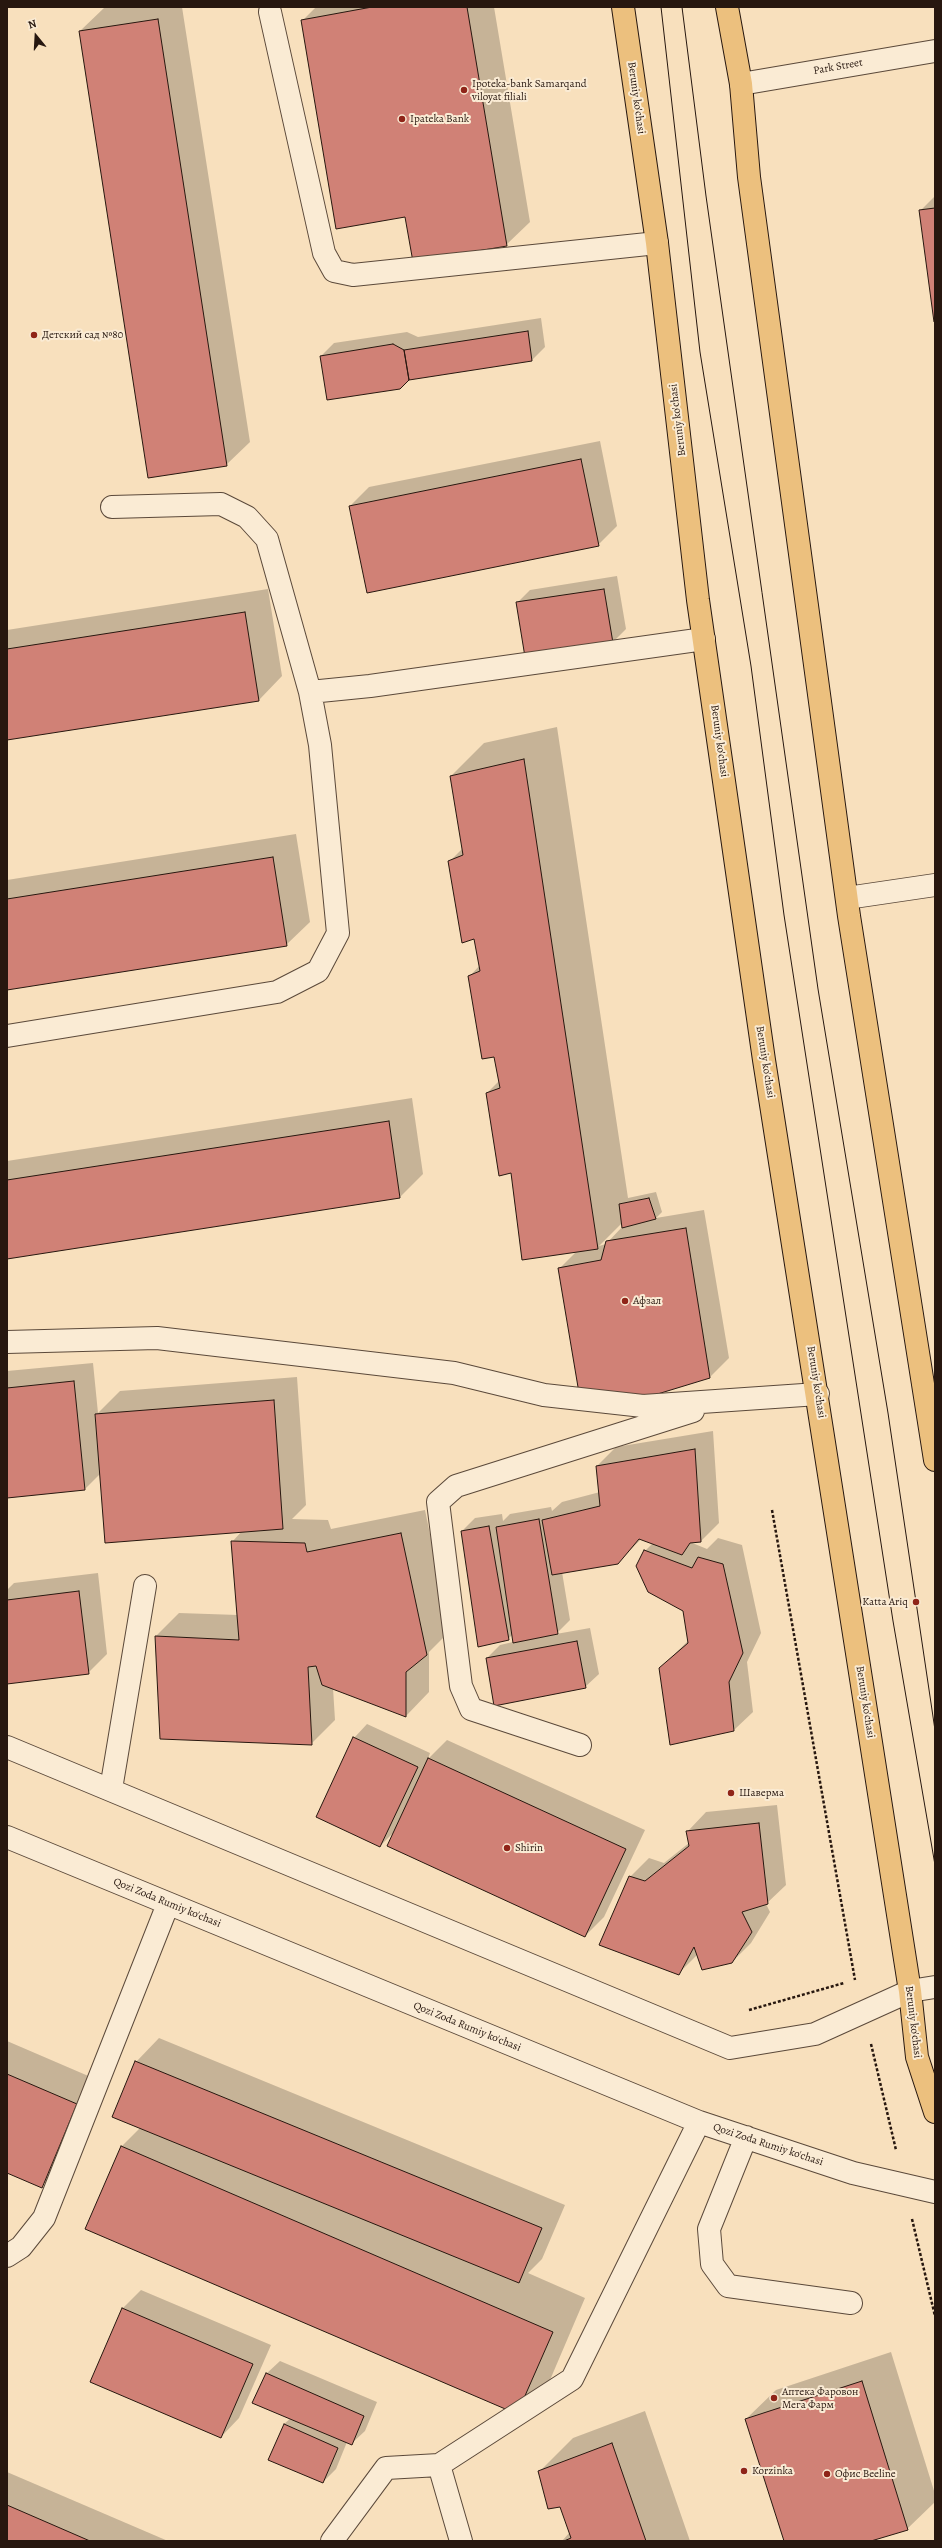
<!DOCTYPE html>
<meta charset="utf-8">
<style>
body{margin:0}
#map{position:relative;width:942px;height:2548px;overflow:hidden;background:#f8e0bd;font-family:Alegreya,serif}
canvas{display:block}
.frame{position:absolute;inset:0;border:8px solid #27170f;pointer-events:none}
.north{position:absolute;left:16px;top:16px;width:40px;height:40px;-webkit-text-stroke:3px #faebd4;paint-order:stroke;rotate:342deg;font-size:11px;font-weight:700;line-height:16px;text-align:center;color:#27170f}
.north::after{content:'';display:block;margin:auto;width:14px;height:18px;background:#27170f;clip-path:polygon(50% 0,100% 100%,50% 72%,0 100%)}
</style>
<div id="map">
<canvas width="942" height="2548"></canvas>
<div class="frame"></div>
<div class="north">N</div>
</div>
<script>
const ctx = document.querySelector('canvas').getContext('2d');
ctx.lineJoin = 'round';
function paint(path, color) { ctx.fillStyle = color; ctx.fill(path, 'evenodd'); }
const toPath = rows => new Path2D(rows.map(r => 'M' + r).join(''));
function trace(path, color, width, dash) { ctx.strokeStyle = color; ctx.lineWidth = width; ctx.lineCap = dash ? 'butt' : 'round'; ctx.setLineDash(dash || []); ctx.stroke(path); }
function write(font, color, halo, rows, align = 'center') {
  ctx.font = font + ' Alegreya,serif'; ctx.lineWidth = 4; ctx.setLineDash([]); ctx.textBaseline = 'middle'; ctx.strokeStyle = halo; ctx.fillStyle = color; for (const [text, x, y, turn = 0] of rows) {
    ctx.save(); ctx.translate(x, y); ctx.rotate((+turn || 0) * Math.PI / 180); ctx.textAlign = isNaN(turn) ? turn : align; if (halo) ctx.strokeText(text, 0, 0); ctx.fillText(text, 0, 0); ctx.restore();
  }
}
const shadow = toPath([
 [182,7,250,442,226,465,80,31,104,8],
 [316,7,494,7,530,222,506,245,303,20],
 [935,196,935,321,920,211],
 [541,318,545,347,532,360,408,379,321,356,334,343,407,332,418,337],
 [600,441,617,526,598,545,350,506,369,487],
 [617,576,626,629,612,643,517,603,530,590],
 [268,589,282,676,259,700,7,739,7,630],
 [557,727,628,1198,656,1192,662,1212,656,1218,704,1210,729,1358,710,1377,651,1395,559,1269,577,1251,511,1172,487,1093,499,1081,495,1056,469,977,480,965,475,938,449,862,463,848,451,776,484,743],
 [622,1223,623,1226,606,1244,599,1246],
 [296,834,310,922,286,945,7,989,7,880],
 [412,1098,423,1174,400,1197,7,1258,7,1161],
 [93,1363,98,1413,120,1391,297,1377,306,1505,292,1519,328,1520,331,1529,425,1510,450,1631,429,1652,429,1692,406,1716,333,1688,335,1720,311,1744,161,1738,156,1636,179,1613,238,1615,232,1542,242,1531,101,1473,85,1489,7,1497,7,1371],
 [713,1431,719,1523,701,1541,690,1542,707,1549,718,1538,742,1545,761,1633,747,1662,753,1712,734,1730,660,1668,689,1640,684,1610,645,1551,653,1543,641,1539,618,1563,562,1572,570,1620,556,1634,590,1628,599,1674,585,1687,487,1658,500,1645,513,1642,512,1635,508,1639,462,1531,475,1518,502,1514,503,1521,510,1514,551,1507,552,1511,562,1502,600,1492,597,1466,616,1447],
 [98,1573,107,1654,88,1673,7,1683,7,1590,14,1583],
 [367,1724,430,1753,428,1759,447,1740,645,1830,604,1917,585,1936,394,1832,380,1846,354,1738],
 [777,1805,786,1885,766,1904,770,1912,751,1943,732,1962,697,1955,678,1974,630,1877,649,1858,664,1863,689,1843,688,1831,706,1812],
 [159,2038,565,2205,542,2259,528,2273,585,2298,550,2380,516,2413,121,2147,141,2127,136,2062],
 [7,2041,100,2081,65,2163,41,2186,7,2172],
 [141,2290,271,2345,239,2418,221,2437,122,2309],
 [891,2352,935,2494,935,2502,907,2529,868,2541,786,2541,746,2419,776,2390],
 [280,2361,377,2402,365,2431,351,2444,347,2442,336,2469,323,2482,284,2424,291,2418,266,2374],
 [645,2411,690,2541,562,2541,570,2532,561,2506,539,2472,573,2438],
 [7,2472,168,2541,7,2541]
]);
const building = toPath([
 [467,7,507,246,413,262,405,217,336,229,301,20,372,7,467,7],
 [158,19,227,466,148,478,79,31,158,19],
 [935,208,935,322,934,322,919,210,935,208],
 [528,331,532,361,409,380,404,350,528,331],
 [393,344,404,350,409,380,400,389,327,400,320,356,393,344],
 [581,459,599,546,367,593,349,506,581,459],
 [604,589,613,643,525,657,516,602,604,589],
 [245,612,259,701,7,740,7,649,245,612],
 [524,759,598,1249,522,1260,511,1173,499,1176,486,1093,500,1088,494,1057,482,1059,468,976,480,971,474,939,462,943,448,861,463,855,450,776,524,759],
 [273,857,287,946,7,990,7,899,273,857],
 [389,1121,400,1198,7,1259,7,1180,389,1121],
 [649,1198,656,1219,622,1228,619,1204,649,1198],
 [686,1228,710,1378,651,1396,580,1399,558,1268,601,1260,606,1241,686,1228],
 [74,1381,85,1490,7,1498,7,1388,74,1381],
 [274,1400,283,1529,105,1543,95,1414,274,1400],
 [695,1449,701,1542,690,1543,682,1555,639,1539,618,1564,552,1575,542,1520,600,1506,596,1466,695,1449],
 [539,1519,558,1634,513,1643,496,1527,539,1519],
 [489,1526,509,1640,478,1647,461,1531,489,1526],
 [401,1533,427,1655,406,1672,406,1717,322,1685,316,1666,308,1667,312,1745,160,1739,155,1636,239,1640,231,1541,305,1543,307,1552,401,1533],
 [644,1550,692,1568,698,1557,723,1564,743,1653,729,1682,734,1731,670,1745,659,1668,688,1643,683,1611,648,1592,636,1566,644,1550],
 [79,1591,89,1674,7,1684,7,1600,79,1591],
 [577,1641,586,1688,494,1706,486,1658,577,1641],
 [353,1737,418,1767,380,1847,316,1817,353,1737],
 [428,1758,626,1849,585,1937,387,1846,428,1758],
 [759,1823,768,1904,742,1912,752,1932,732,1963,702,1970,694,1947,679,1975,599,1945,629,1876,645,1881,689,1846,686,1831,759,1823],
 [135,2061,542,2228,519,2283,112,2117,135,2061],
 [7,2074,77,2104,42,2188,7,2173,7,2074],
 [121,2146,553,2332,517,2414,85,2229,121,2146],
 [122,2308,253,2364,221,2438,90,2382,122,2308],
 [266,2373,364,2416,352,2445,252,2403,266,2373],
 [862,2381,908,2530,871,2541,784,2541,745,2419,862,2381],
 [284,2424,338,2448,323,2483,268,2460,284,2424],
 [612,2443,646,2541,564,2541,571,2538,560,2507,548,2509,538,2471,612,2443],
 [7,2505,90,2541,7,2541,7,2505]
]);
const path = toPath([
 [772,1510,855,1980],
 [749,2010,844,1983],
 [871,2044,896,2150],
 [912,2219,935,2316]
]);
const minor = toPath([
 [270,12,324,253,334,271,353,275,657,243],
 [741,84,935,51],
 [112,507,221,504,247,517,267,539,310,692],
 [847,898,935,885],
 [7,1036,277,992,318,971,338,933,320,745,310,692,370,686,704,639],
 [7,1342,157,1338,454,1373,544,1395,643,1406,818,1394],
 [580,1745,471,1709,461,1686,438,1502,456,1486,693,1411],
 [7,1747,730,2048,815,2034,910,1991,935,1987],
 [111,1789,145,1586],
 [7,1837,699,2122,853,2173,935,2192],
 [746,2137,709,2229,712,2264,728,2286,851,2303],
 [7,2256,21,2247,44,2218,168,1904],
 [439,2465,572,2379,699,2122],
 [332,2541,386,2468,439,2465,461,2541]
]);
const major = toPath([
 [623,7,657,243,698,600,764,1060,910,1991,917,2057,935,2112],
 [727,7,741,84,749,177,849,916,935,1460]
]);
const tram = toPath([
 [661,7,700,352,751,666,784,915,893,1621,935,1865],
 [682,7,706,196,818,989,888,1413,935,1730]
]);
const markers = [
 [464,90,4,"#8f2418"],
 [402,119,4,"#8f2418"],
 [34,335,4,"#8f2418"],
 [625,1301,4,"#8f2418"],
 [916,1602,4,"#8f2418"],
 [731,1793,4,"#8f2418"],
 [507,1848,4,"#8f2418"],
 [774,2398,4,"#8f2418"],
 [744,2471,4,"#8f2418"],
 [827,2474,4,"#8f2418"]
];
const streetNames = [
 ["Park Street",838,67,-10],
 ["Beruniy ko'chasi",636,98,82],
 ["Beruniy ko'chasi",678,420,-97],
 ["Beruniy ko'chasi",719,741,82],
 ["Beruniy ko'chasi",765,1062,81],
 ["Beruniy ko'chasi",816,1382,81],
 ["Beruniy ko'chasi",865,1702,81],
 ["Qozi Zoda Rumiy ko'chasi",167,1903,22],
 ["Beruniy ko'chasi",913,2022,83],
 ["Qozi Zoda Rumiy ko'chasi",467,2027,22],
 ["Qozi Zoda Rumiy ko'chasi",768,2145,18]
];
const poiNames = [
 ["Ipoteka-bank Samarqand",472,84],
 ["viloyat filiali",472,97],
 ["Ipateka Bank",410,119],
 ["Детский сад №80",42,335],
 ["Афзал",633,1301],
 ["Katta Ariq",908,1602,"right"],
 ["Шаверма",739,1793],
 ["Shirin",515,1848],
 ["Аптека Фаровон",782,2392],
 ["Мега Фарм",782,2405],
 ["Korzinka",752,2471],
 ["Офис Beeline",835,2474]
];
paint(shadow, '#0003');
paint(building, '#d08176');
trace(building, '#27170f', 1);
trace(minor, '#5b493a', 24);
trace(major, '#27170f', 24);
trace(path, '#27170f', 2.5, [3, 2]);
trace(minor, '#faebd4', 22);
trace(major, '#ecc07e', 22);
trace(tram, '#27170f', 1);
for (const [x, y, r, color] of markers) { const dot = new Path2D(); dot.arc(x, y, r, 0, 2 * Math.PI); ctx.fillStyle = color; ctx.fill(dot); trace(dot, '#faebd4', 1.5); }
write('11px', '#27170f', '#faebd4', streetNames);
write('11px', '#27170f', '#faebd4', poiNames, 'left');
</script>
